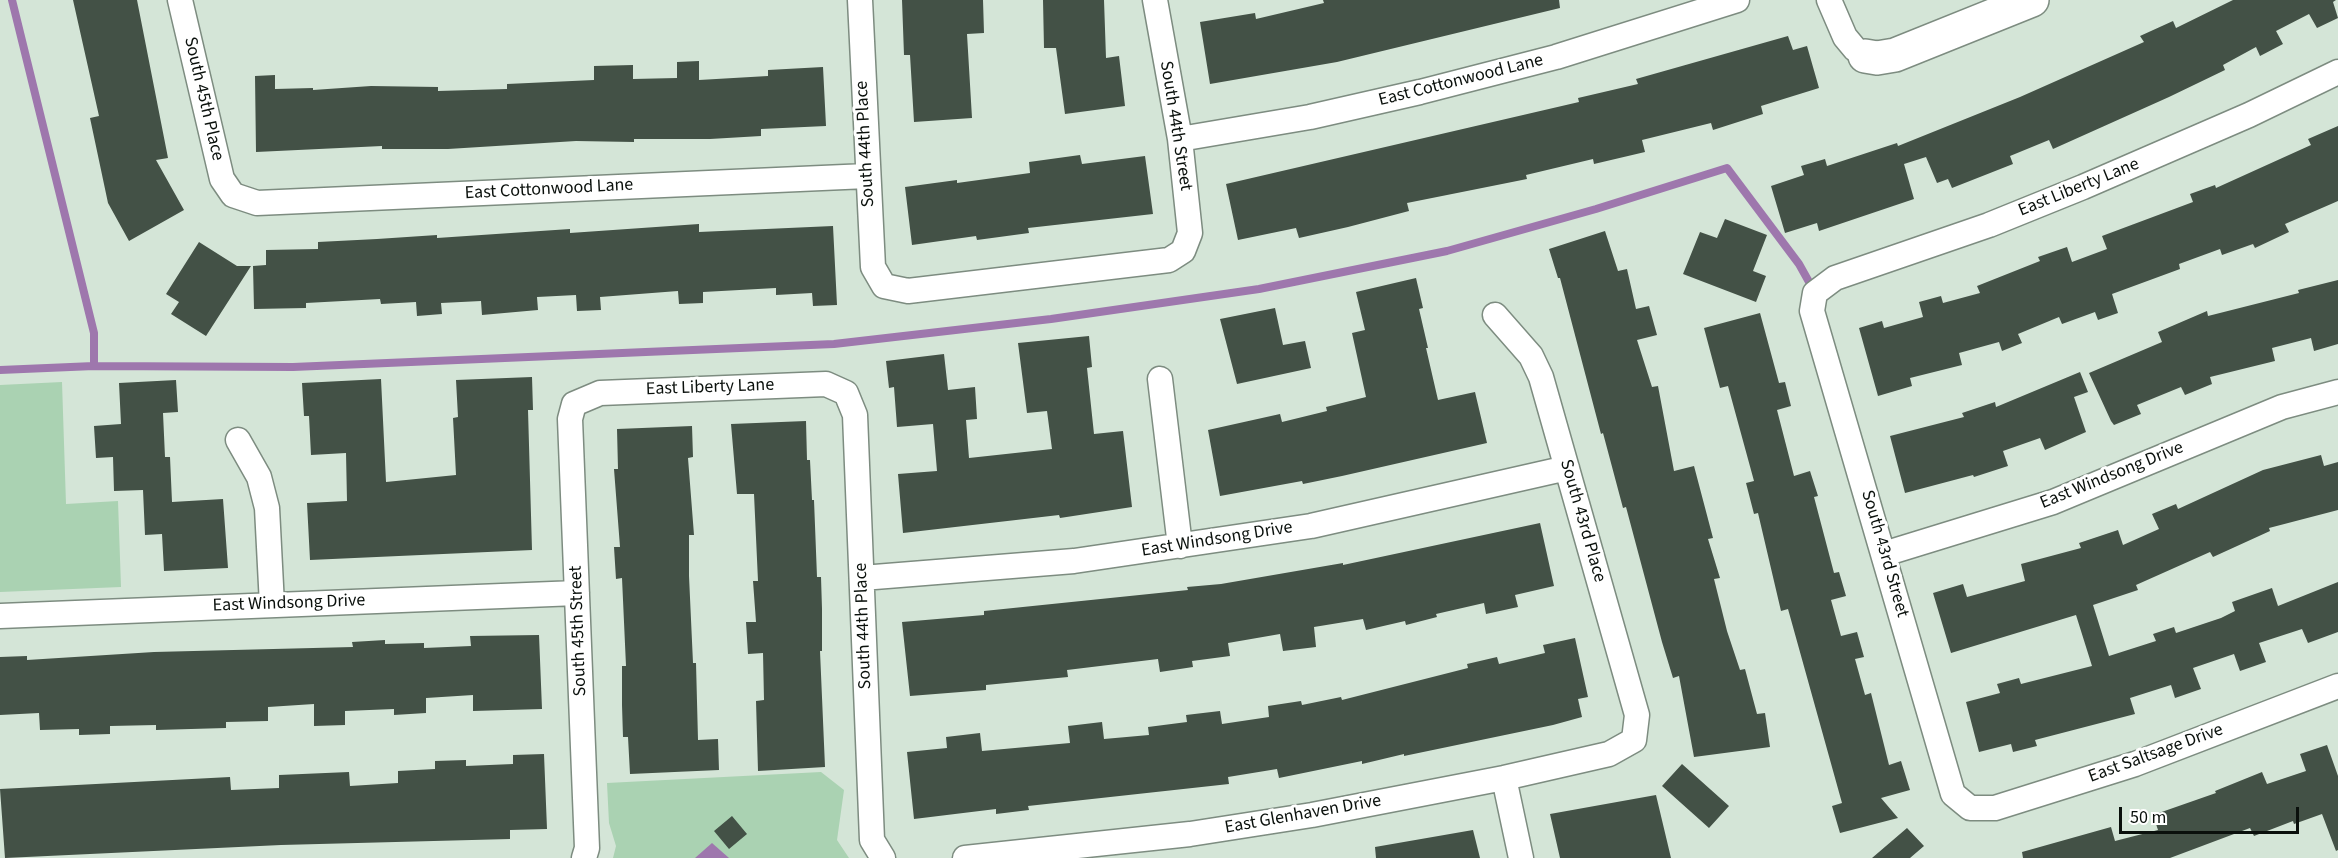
<!DOCTYPE html>
<style>
body{margin:0}
#map{position:relative;width:2338px;height:858px;overflow:hidden;background:#d4e5d7;font-family:"Source Sans 3",sans-serif}
canvas{display:block}
.scale{position:absolute;left:2119px;top:807px;width:180px;height:27px;box-sizing:border-box;border:3px solid #0a100c;border-top:0;padding-left:8px;font-size:18px;line-height:21px;white-space:nowrap;color:#0a100c;-webkit-text-stroke:4px #fff;paint-order:stroke}
</style>
<div id="map">
<canvas width="2338" height="858"></canvas>
<div class="scale">50 m</div>
</div>
<script>
const ctx = document.querySelector('canvas').getContext('2d');
ctx.lineJoin = 'round';
function paint(path, color) { ctx.fillStyle = color; ctx.fill(path, 'evenodd'); }
const toPath = rows => new Path2D(rows.map(r => 'M' + r).join(''));
function trace(path, color, width, dash) { ctx.strokeStyle = color; ctx.lineWidth = width; ctx.lineCap = dash ? 'butt' : 'round'; ctx.setLineDash(dash || []); ctx.stroke(path); }
function write(font, color, halo, rows, align = 'center') {
  ctx.font = font + ' "Source Sans 3",sans-serif'; ctx.lineWidth = 6; ctx.setLineDash([]); ctx.textBaseline = 'middle'; ctx.strokeStyle = halo; ctx.fillStyle = color; for (const [text, x, y, turn = 0] of rows) {
    ctx.save(); ctx.translate(x, y); ctx.rotate((+turn || 0) * Math.PI / 180); ctx.textAlign = isNaN(turn) ? turn : align; if (halo) ctx.strokeText(text, 0, 0); ctx.fillText(text, 0, 0); ctx.restore();
  }
}
const green = toPath([
 [62,382,66,504,118,501,121,587,0,592,0,385],
 [821,772,844,790,837,840,849,858,613,858,616,846,609,823,607,783]
]);
const water = toPath([
 [712,843,729,858,695,858]
]);
const stream = toPath([
 [12,0,94,333,94,366],
 [0,370,94,366,293,367,834,344,1051,319,1259,289,1447,251,1596,209,1727,168,1799,264,1813,289]
]);
const building = toPath([
 [73,0,137,0,168,158,156,160,184,210,129,241,108,203,90,118,99,116],
 [902,0,983,0,984,33,967,34,972,118,914,122,910,55,904,55],
 [1043,0,1104,0,1106,58,1119,56,1125,106,1065,114,1056,48,1044,48],
 [1323,0,1559,0,1560,8,1337,62,1210,84,1200,22,1255,13,1256,19,1324,3],
 [2233,0,2336,0,2333,2,2338,18,2317,28,2309,14,2276,31,2283,44,2260,56,2256,47,2223,65,2225,70,2169,97,2053,149,2049,140,2010,156,2013,164,1952,188,1948,179,1937,183,1926,157,1904,164,1914,199,1819,231,1817,223,1785,233,1771,186,1804,175,1801,166,1825,159,1827,166,1897,143,1898,146,2020,97,2144,42,2140,36,2173,21,2176,28],
 [1788,36,1793,50,1807,46,1819,88,1761,106,1763,114,1713,130,1711,123,1642,140,1645,152,1594,164,1593,159,1526,175,1527,179,1407,203,1409,211,1348,227,1299,238,1296,228,1238,240,1226,184,1579,102,1578,98,1638,84,1636,79],
 [699,61,699,80,768,76,768,70,823,67,826,126,761,129,761,136,710,139,634,139,634,142,576,141,448,149,382,149,382,146,256,152,255,76,275,75,275,89,313,88,313,90,371,86,438,87,438,91,507,89,507,84,594,80,594,66,633,65,633,79,677,78,677,62],
 [2338,126,2338,201,2285,224,2289,232,2255,248,2253,244,2222,255,2220,249,2179,264,2180,269,2112,294,2118,313,2098,320,2095,312,2062,324,2059,317,2018,334,2022,343,2002,351,1999,342,1959,353,1962,365,1910,378,1912,386,1878,396,1859,328,1882,321,1884,328,1923,317,1919,302,1941,296,1943,303,1980,293,1977,286,2040,261,2038,257,2067,247,2072,262,2107,249,2102,236,2193,202,2190,194,2215,185,2216,188,2311,145,2308,139],
 [1080,155,1082,164,1145,156,1153,214,1028,228,1029,233,977,240,976,236,912,245,905,187,957,180,957,183,1030,173,1029,162],
 [1725,219,1767,235,1753,271,1766,276,1756,302,1683,274,1700,232,1717,238],
 [699,224,699,232,833,226,837,305,813,306,812,293,776,295,776,288,703,292,703,303,679,304,678,291,600,297,601,310,577,311,576,295,537,297,538,310,482,315,481,301,441,303,442,314,417,316,416,302,381,304,380,299,306,303,306,308,254,309,253,266,266,265,266,250,318,249,318,242,377,239,437,235,437,238,570,229,570,233],
 [1605,231,1618,271,1627,269,1636,309,1649,306,1657,335,1637,340,1652,387,1658,386,1674,471,1694,466,1713,538,1708,539,1720,578,1714,579,1727,631,1740,670,1745,669,1757,714,1765,713,1770,747,1694,757,1679,676,1673,678,1662,642,1626,507,1623,508,1603,433,1601,434,1560,278,1558,278,1549,249],
 [199,242,237,266,251,266,206,336,171,314,179,302,166,294],
 [1416,278,1423,308,1419,309,1428,348,1426,348,1438,400,1475,392,1487,443,1342,476,1303,484,1302,481,1220,496,1208,430,1280,414,1282,422,1327,411,1326,407,1366,397,1352,333,1365,330,1356,292],
 [2338,280,2338,344,2314,351,2311,338,2272,348,2275,361,2210,377,2212,384,2185,395,2181,387,2137,405,2141,414,2114,425,2111,421,2089,373,2162,342,2158,332,2207,311,2208,316,2299,293,2298,290],
 [1275,308,1283,345,1305,341,1311,368,1237,384,1220,319],
 [1760,313,1779,383,1785,382,1791,406,1777,410,1794,476,1810,471,1818,496,1814,497,1834,573,1839,572,1846,596,1831,600,1841,636,1857,632,1864,657,1855,659,1865,695,1871,693,1889,765,1901,761,1910,790,1881,798,1898,818,1840,833,1832,806,1842,803,1788,609,1781,611,1758,513,1754,514,1746,483,1754,481,1728,386,1720,388,1704,328],
 [1089,336,1092,367,1087,368,1094,434,1123,431,1132,507,1060,518,1059,515,1016,520,903,533,898,474,937,471,933,424,897,427,894,387,889,388,886,361,944,354,948,390,975,387,977,419,966,420,969,458,1052,449,1047,411,1027,413,1018,343],
 [2080,372,2088,392,2074,397,2086,432,2045,450,2040,438,2003,451,2008,466,1974,477,1973,475,1905,493,1890,436,1964,417,1962,413,1995,402,1996,407],
 [532,377,533,410,528,410,532,550,310,560,307,503,347,501,346,453,311,455,309,416,304,416,302,383,381,379,386,482,456,475,453,418,458,417,456,380],
 [176,380,178,412,163,413,165,457,170,457,172,502,223,499,228,568,164,571,162,534,145,535,143,490,114,491,113,457,96,458,94,426,121,424,119,383],
 [806,421,807,460,810,460,812,500,814,500,817,577,821,577,822,609,822,651,820,651,825,767,758,771,756,701,764,700,763,653,748,654,746,622,756,622,753,581,758,581,754,494,737,494,731,424],
 [692,426,693,457,688,458,694,535,689,535,689,576,693,663,696,663,698,740,718,739,719,770,630,774,628,737,623,737,622,705,622,666,626,666,622,578,616,579,614,547,620,547,614,469,618,469,617,429],
 [2321,455,2324,466,2338,462,2338,510,2269,528,2270,531,2213,557,2210,552,2136,585,2138,590,2093,605,2109,656,2156,641,2153,634,2174,627,2176,633,2221,618,2235,611,2232,602,2272,588,2278,606,2338,582,2338,632,2308,643,2302,629,2259,643,2266,662,2240,671,2234,654,2193,668,2201,689,2175,698,2171,685,2130,698,2135,714,2035,740,2037,746,2013,752,2011,744,1979,752,1966,702,2000,693,1997,684,2019,678,2021,684,2092,666,2076,615,1951,653,1933,593,1963,584,1967,597,2025,581,2021,564,2081,548,2079,543,2118,530,2123,545,2159,529,2152,514,2176,504,2178,509,2263,470],
 [1540,523,1554,586,1515,595,1518,607,1486,614,1484,603,1436,614,1437,617,1406,625,1405,621,1366,630,1363,619,1314,627,1316,647,1283,651,1280,634,1228,643,1230,656,1192,661,1193,667,1160,672,1158,659,1067,670,1068,677,986,685,986,690,910,696,902,622,984,615,984,611,1188,590,1187,587,1221,584,1343,563,1343,565],
 [539,635,542,709,473,711,473,695,426,698,426,713,394,715,394,709,345,711,345,725,314,726,314,704,268,707,268,721,226,722,226,728,156,730,156,725,110,726,110,734,79,735,79,729,40,730,39,713,0,715,0,657,27,656,27,660,154,652,353,647,352,642,385,640,385,644,424,643,424,648,471,646,470,636],
 [1575,638,1588,697,1578,699,1582,717,1553,725,1404,756,1404,754,1362,764,1362,761,1279,778,1277,769,1228,777,1229,784,1028,806,1029,810,996,814,996,809,914,819,907,752,947,748,946,737,980,733,982,751,1070,743,1068,726,1102,722,1104,739,1149,735,1148,727,1187,722,1186,715,1220,711,1222,724,1269,717,1268,706,1301,701,1302,705,1341,697,1342,700,1468,668,1467,664,1497,657,1499,664,1545,653,1543,645],
 [2327,745,2338,776,2338,850,2336,851,2322,814,2294,824,2293,821,2254,836,2250,828,2170,858,2023,858,2022,852,2111,827,2115,841,2158,830,2153,815,2216,793,2215,791,2262,772,2267,784,2306,771,2300,754],
 [544,754,547,829,510,830,510,839,281,845,5,858,0,789,230,777,231,790,279,788,279,775,349,772,350,786,398,783,398,771,435,769,435,761,466,760,466,766,513,764,513,755],
 [1682,764,1729,806,1709,828,1662,786],
 [1656,795,1671,858,1560,858,1550,814],
 [732,816,747,834,729,849,714,831],
 [1907,828,1924,846,1910,858,1872,858],
 [1473,830,1480,858,1376,858,1375,847]
]);
const street = toPath([
 [180,0,222,179,233,195,257,203,867,176],
 [860,0,873,267,884,286,908,291,1169,260,1183,251,1190,233,1180,139,1155,0],
 [1829,0,1845,37,1855,49,1865,56],
 [2338,72,2249,115,2083,187,1989,225,1835,278,1815,293,1812,311,1953,794,1970,808,1995,808,2135,764,2338,686],
 [1180,139,1310,117,1420,92,1556,57,1737,0],
 [1160,379,1180,546],
 [238,440,259,477,267,508,272,605],
 [1884,554,2053,502,2282,407,2338,392],
 [862,578,1074,561,1311,526,1567,468],
 [0,616,577,593],
 [1504,778,1521,858],
 [584,858,587,848,570,419,574,404,600,393,826,384,846,393,855,415,872,840,883,858],
 [965,858,1190,834,1312,815,1504,778,1609,754,1634,740,1637,715,1541,377,1531,356,1495,315]
]);
const secondary = toPath([
 [1865,56,1877,58,1895,55,2032,0]
]);
const streetNames = [
 ["East Cottonwood Lane",1461,81,-14],
 ["South 45th Place",203,99,77],
 ["South 44th Street",1175,126,81],
 ["South 44th Place",866,144,-93],
 ["East Liberty Lane",2079,188,-22],
 ["East Cottonwood Lane",549,190,-3],
 ["East Liberty Lane",710,388,-2],
 ["East Windsong Drive",2112,476,-22],
 ["South 43rd Place",1582,521,74],
 ["East Windsong Drive",1217,540,-9],
 ["South 43rd Street",1884,554,74],
 ["East Windsong Drive",289,604,-2],
 ["South 44th Place",864,626,-92],
 ["South 45th Street",579,631,-92],
 ["East Saltsage Drive",2156,754,-20],
 ["East Glenhaven Drive",1303,815,-10]
];
paint(green, '#aad2b2');
paint(water, '#9e77ad');
trace(stream, '#9e77ad', 8);
paint(building, '#435146');
trace(street, '#7d8c80', 27);
trace(secondary, '#7d8c80', 36);
trace(street, '#fff', 24);
trace(secondary, '#fff', 33);
write('18px', '#0a100c', '#fff', streetNames);
</script>
